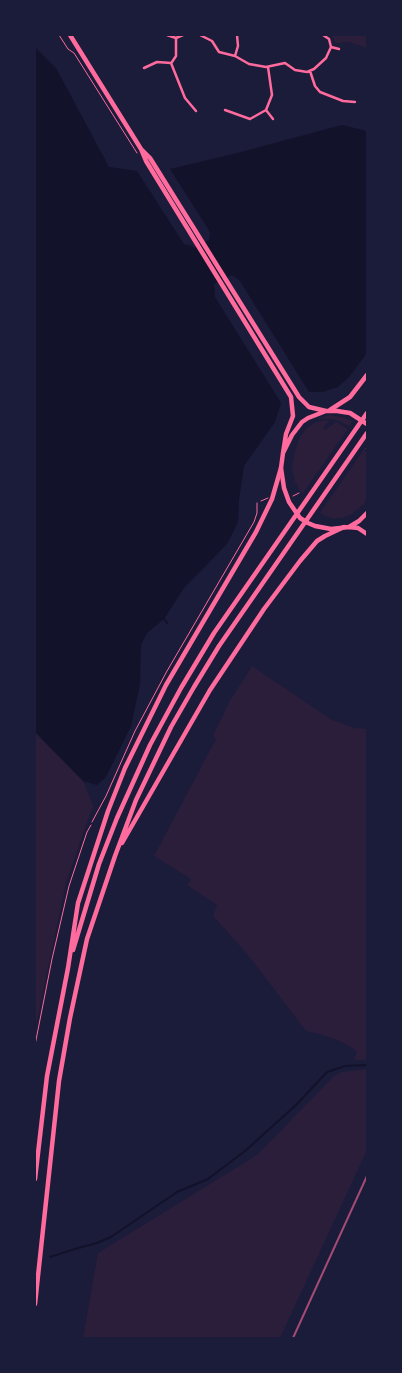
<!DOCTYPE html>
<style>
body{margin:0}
#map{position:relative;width:402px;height:1373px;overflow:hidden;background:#1b1b3a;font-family:"Space Grotesk",sans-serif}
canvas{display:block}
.frame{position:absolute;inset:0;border:36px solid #1b1b3a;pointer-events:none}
</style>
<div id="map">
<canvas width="402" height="1373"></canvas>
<div class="frame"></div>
</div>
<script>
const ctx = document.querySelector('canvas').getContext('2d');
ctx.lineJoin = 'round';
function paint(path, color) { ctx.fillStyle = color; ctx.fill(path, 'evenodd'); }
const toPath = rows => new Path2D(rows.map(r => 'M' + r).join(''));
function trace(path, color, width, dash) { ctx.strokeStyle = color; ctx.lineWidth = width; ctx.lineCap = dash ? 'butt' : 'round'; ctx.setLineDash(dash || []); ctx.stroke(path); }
const green = toPath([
 [331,35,367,35,367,48,349,42,336,43],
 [329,415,342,417,353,421,349,426,334,419,319,419,318,418],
 [326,420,329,421,323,428,325,430,336,422,348,429,302,494,295,482,292,469,295,450,300,437,307,428,316,422],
 [364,449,367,453,367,497,364,504,352,514,342,518,332,518,325,516,320,513],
 [252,666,332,720,355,728,367,729,367,1060,354,1060,357,1053,353,1048,337,1040,320,1034,306,1031,248,955,213,916,217,905,187,885,191,879,154,856,216,739,213,736,229,702],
 [35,732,83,781,94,807,90,814,66,883,35,1030],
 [367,1069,367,1150,280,1338,83,1338,98,1253,257,1155,334,1076,341,1072]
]);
const water = toPath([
 [35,47,56,68,109,167,137,171,184,244,192,246,194,248,209,240,210,232,170,169,237,153,342,125,367,131,367,353,349,377,338,387,323,392,309,392,240,281,232,275,214,284,215,297,281,403,275,422,244,466,239,500,238,522,227,544,184,588,164,619,147,633,141,645,140,684,131,726,106,777,97,785,83,781,35,732]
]);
const stream = toPath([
 [163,617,167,623],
 [50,1257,78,1248,97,1243,111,1237,177,1192,208,1179,245,1151,296,1105,327,1072,345,1066,367,1065]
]);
const path = toPath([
 [59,35,68,49,74,53,137,153],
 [366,448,367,447],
 [293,496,299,493],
 [261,501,268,498],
 [35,1045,52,959,69,886,87,832,91,825]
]);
const service = toPath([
 [92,822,106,796,135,731,167,671,254,522,257,513,257,503]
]);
const minor = toPath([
 [167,35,176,38,183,35],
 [200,35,212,41,219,52,235,56,249,64,266,67,285,63,295,70,307,72,314,69,326,58,331,47,329,39,323,35],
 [331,47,339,49],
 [235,56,238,46,237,35],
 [172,62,176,56,176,38],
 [171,63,185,98,196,111],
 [144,68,157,62,171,63],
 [310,71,315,86,320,92,343,101,355,102],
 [225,110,250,119,266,110,272,95,268,67],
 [266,110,273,119]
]);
const primary = toPath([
 [70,35,141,149,146,161,291,397,293,416,286,434,283,453],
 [142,150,150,158,299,397,309,407,326,411],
 [367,424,350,413,337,411,326,411,308,418,302,422,292,435,283,453,281,468,284,488,289,502,300,518,308,523,315,526,331,529,349,527,359,521,367,513],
 [349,527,358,528,367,534]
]);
const trunk = toPath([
 [330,410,350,397,367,375],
 [122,843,210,690,264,609,300,561,317,541,325,536,344,527],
 [73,950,99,864,117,818,150,745,181,688,214,633,367,413],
 [35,1179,47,1076,68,968,78,903,108,811,125,768,166,685,256,532,272,499,281,468],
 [35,1304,59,1081,70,1018,87,939,115,856,136,800,171,727,194,687,219,646,367,433]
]);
const rail = toPath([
 [293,1338,367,1176]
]);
paint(green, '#2a1e3b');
paint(water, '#12122b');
trace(stream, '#12122b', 2);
trace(path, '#ff6b9d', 1);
trace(service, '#ff6b9d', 1);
trace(minor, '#ff6b9d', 2.5);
trace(primary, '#ff6b9d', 4.5);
trace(trunk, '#ff6b9d', 4.5);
trace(rail, '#a44b75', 2);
</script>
